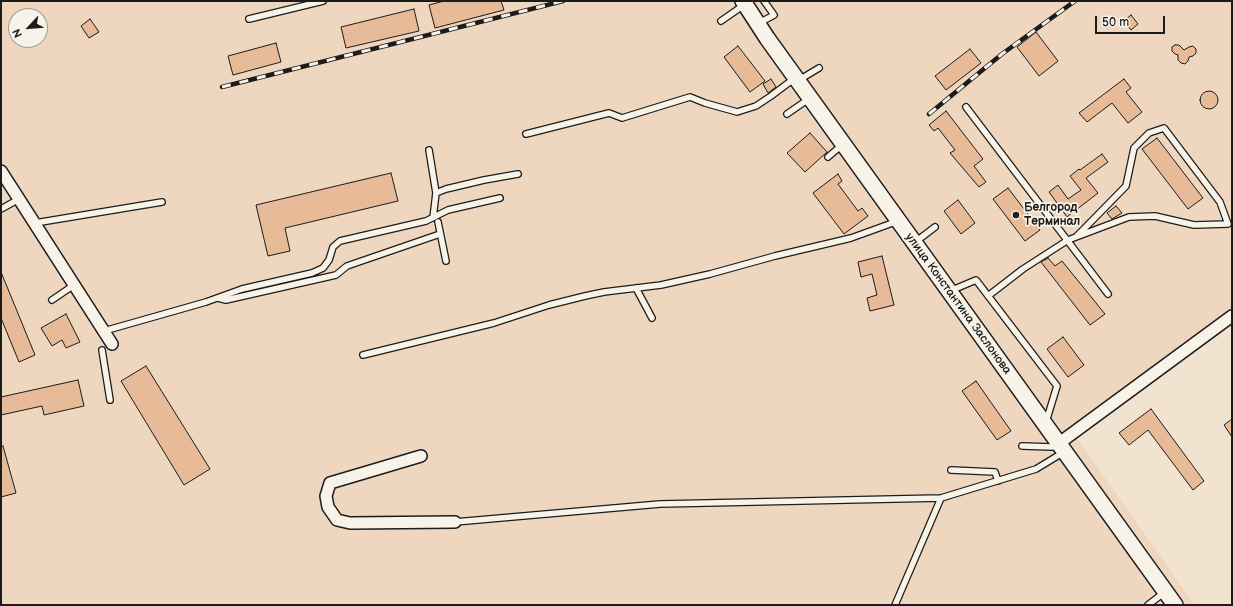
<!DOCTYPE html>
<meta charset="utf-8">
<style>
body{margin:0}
#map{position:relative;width:1233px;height:606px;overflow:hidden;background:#f2e2d0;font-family:"Balsamiq Sans",sans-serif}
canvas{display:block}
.frame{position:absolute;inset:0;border:2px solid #1c1c1c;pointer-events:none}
.north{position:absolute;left:8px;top:8px;width:40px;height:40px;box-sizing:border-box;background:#f7f3e8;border:1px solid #9f9d96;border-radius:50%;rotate:244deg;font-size:11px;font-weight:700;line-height:16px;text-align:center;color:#1c1c1c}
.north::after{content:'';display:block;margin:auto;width:14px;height:18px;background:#1c1c1c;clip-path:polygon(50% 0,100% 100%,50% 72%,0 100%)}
.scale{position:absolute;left:1095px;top:16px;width:70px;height:18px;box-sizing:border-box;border:2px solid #1c1c1c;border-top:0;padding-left:5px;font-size:12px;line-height:14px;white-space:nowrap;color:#1c1c1c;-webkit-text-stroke:3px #f7f3e8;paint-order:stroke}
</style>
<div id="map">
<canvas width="1233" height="606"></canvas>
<div class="frame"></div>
<div class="north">N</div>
<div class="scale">50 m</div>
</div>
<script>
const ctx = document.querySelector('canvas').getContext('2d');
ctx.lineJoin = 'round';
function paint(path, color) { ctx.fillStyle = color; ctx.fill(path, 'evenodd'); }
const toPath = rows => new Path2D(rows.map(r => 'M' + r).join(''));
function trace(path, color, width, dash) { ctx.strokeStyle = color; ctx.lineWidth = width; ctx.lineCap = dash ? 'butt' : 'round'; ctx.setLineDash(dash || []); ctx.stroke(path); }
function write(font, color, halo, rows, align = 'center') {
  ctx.font = font + ' "Balsamiq Sans",sans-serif'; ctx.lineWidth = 3.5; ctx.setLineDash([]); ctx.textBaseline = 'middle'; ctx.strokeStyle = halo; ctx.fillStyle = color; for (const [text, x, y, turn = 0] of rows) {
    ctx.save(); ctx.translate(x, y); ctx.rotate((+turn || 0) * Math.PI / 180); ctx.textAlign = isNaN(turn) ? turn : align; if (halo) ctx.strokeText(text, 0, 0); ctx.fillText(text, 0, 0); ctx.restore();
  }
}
const built = toPath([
 [1,1,1232,1,1232,324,1076,437,1195,605,1,605],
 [16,16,40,16,40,40,16,40]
]);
const building = toPath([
 [444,1,501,1,504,10,435,28,429,5,444,1],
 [414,9,419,31,346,48,341,27,414,9],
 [1131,15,1138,24,1131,30,1124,21,1131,15],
 [90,19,99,32,89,38,81,26,90,19],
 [1036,32,1058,61,1039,76,1017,47,1036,32],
 [276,43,281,62,233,75,228,56,276,43],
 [1175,45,1179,45,1184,50,1189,47,1193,46,1196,49,1196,53,1193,56,1189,57,1188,61,1185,64,1181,63,1178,60,1178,55,1175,54,1172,51,1172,47,1175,45],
 [738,46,765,81,750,92,724,57,738,46],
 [970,49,981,63,946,90,935,76,970,49],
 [771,79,776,87,768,93,763,84,771,79],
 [1124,79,1131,88,1126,92,1142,112,1128,123,1112,103,1087,122,1079,113,1124,79],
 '1200 100a9 9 0 1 1 18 0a9 9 0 1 1-18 0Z',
 [946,111,983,159,974,166,986,182,979,187,950,153,955,150,938,128,934,131,929,125,946,111],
 [810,133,827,152,805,172,787,153,810,133],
 [1157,138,1203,198,1188,209,1142,149,1157,138],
 [1102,154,1108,162,1086,178,1098,193,1067,217,1049,192,1058,185,1068,199,1081,190,1070,176,1079,169,1080,170,1102,154],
 [391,173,398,201,285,228,290,251,268,256,256,205,391,173],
 [838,174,842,181,838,184,858,211,862,208,868,216,844,234,813,193,838,174],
 [1008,188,1040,230,1025,241,993,199,1008,188],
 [958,200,975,223,961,234,944,211,958,200],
 [1116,206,1122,213,1112,219,1107,213,1116,206],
 [882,256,894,305,870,311,867,298,877,295,872,274,861,277,858,262,882,256],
 [1048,258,1055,266,1062,261,1105,314,1090,325,1041,262,1048,258],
 [1,272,35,355,19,362,1,318,1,272],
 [66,314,80,342,66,348,62,340,52,346,41,328,66,314],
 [1063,337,1084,365,1068,377,1047,349,1063,337],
 [146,366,210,469,184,485,121,381,146,366],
 [78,380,84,406,44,415,42,406,1,415,1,397,78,380],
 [976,381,1011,431,997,440,962,391,976,381],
 [1151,409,1204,481,1193,490,1148,430,1129,445,1119,433,1151,409],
 [1232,419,1232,437,1224,425,1232,419],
 [3,446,16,493,1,497,1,447,3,446]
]);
const lane = toPath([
 [249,19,323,1],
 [721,21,744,5],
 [759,23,774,15,764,1],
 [799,80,819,68],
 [966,107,1108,294],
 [787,114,810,98],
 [526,134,609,113,622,118,690,97,705,103,737,112,756,106,771,96,795,78],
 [429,150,436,193],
 [828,157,843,144],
 [1,209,19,199],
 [433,218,436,193,446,189,484,180,518,174],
 [438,222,446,261],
 [35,223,162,202],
 [914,243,935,227],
 [636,288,652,318],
 [950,291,976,280,1057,386,1046,422],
 [988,296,1023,269,1068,240,1129,217,1155,216,1194,225,1228,224,1220,202,1164,128,1149,133,1134,148,1126,186,1077,236],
 [218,298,226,300,336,275,347,266,440,234],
 [52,300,74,285],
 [104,331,206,302,242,289,312,273,323,268,329,260,333,247,340,241,426,221,448,210,500,198],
 [102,350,110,400],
 [363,355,494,323,549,305,585,296,604,292,661,285,710,274,775,256,851,238,898,221],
 [1022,446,1053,447,1058,444],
 [951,470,995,472,998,481],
 [455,522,660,504,941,498,1036,469,1064,452],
 [895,605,941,498],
 [1148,605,1165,592]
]);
const street = toPath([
 [1,171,112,344],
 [1058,444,1232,316],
 [421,456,330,483,326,496,328,507,337,520,350,523,455,522]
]);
const secondary = toPath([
 [743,1,767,38,1175,605]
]);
const rail = toPath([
 [222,87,563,1],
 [929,114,1002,54,1075,1]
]);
const markers = [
 [1016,215,4,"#1c1c1c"]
];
const poiNames = [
 ["Белгород",1024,208],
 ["Терминал",1024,222]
];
const streetNames = [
 ["улица Константина Заслонова",958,304,54]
];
paint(built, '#efd6bf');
paint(building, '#e7bb97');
trace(building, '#1c1c1c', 1);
trace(lane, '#1c1c1c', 8);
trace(street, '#1c1c1c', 14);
trace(secondary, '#1c1c1c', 18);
trace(lane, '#f7f3e8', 5.5);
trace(street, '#f7f3e8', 11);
trace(secondary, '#f7f3e8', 15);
trace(rail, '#1c1c1c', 4.5);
trace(rail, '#f7f3e8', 3, [9]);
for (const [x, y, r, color] of markers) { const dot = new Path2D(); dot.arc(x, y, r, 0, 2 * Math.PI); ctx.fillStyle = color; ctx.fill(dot); trace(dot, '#f7f3e8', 1.5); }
write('bold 12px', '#1c1c1c', '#f7f3e8', poiNames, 'left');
write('12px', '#1c1c1c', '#f7f3e8', streetNames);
</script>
